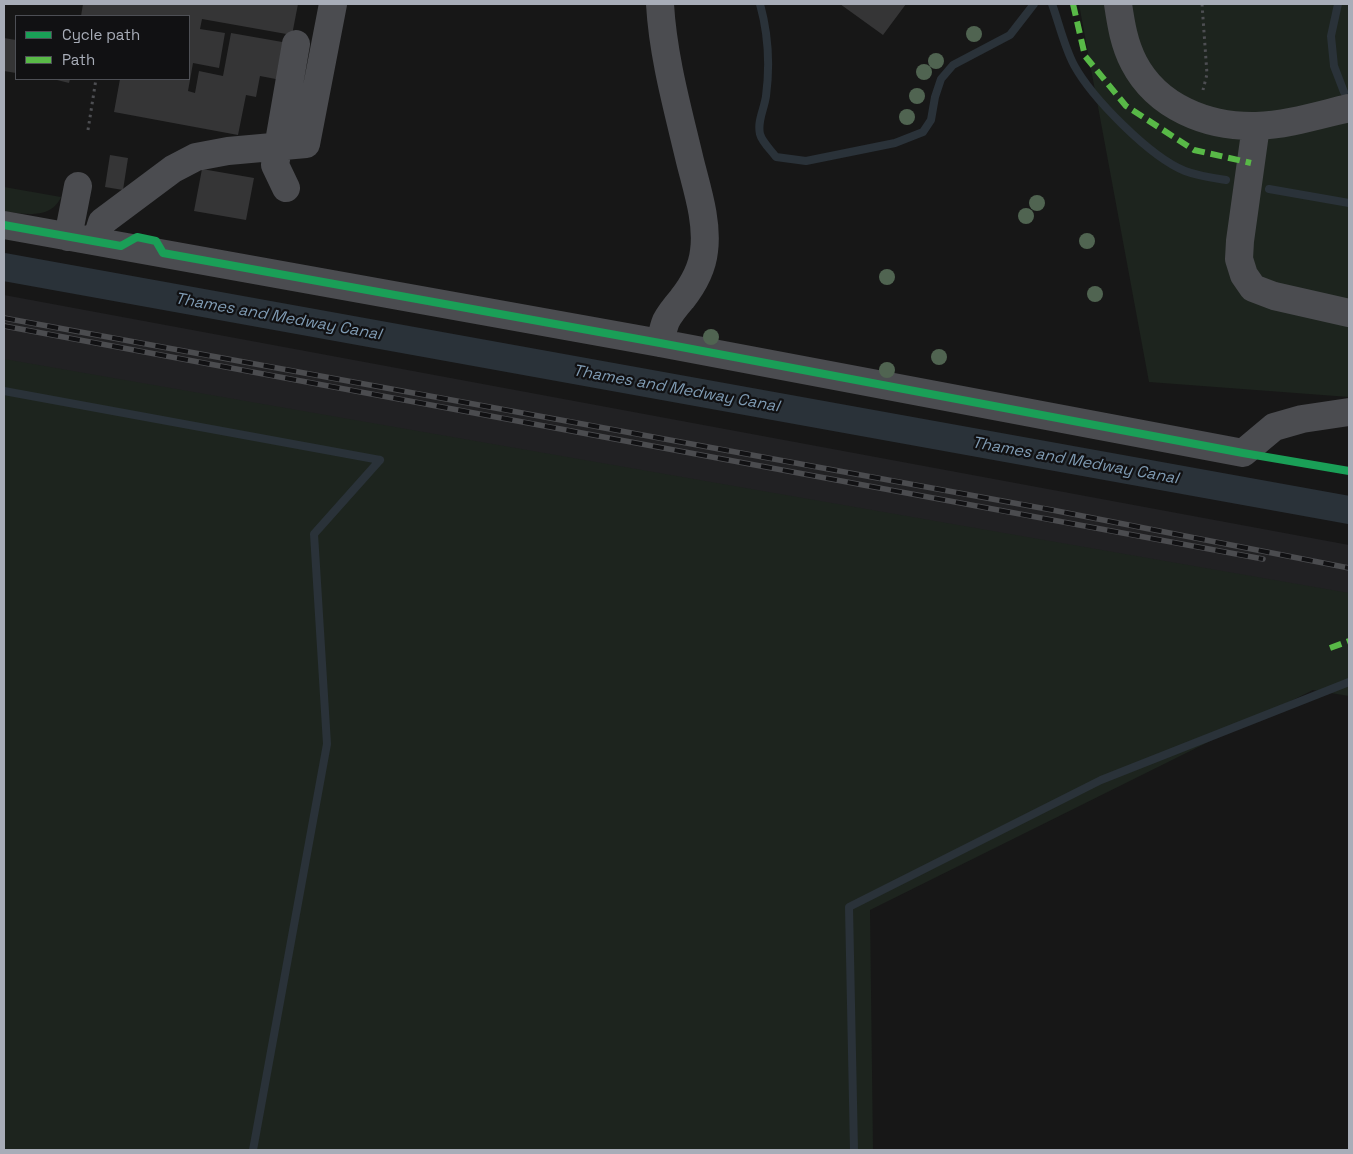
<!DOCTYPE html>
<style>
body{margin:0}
#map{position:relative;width:1353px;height:1154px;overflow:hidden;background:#171717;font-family:"Space Grotesk",sans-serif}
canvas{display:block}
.frame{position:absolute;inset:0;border:5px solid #a8adb8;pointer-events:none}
.legend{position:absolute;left:15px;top:15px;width:175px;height:65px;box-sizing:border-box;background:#111113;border:1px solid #4d4f55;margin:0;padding:6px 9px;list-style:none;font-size:15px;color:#a8adb8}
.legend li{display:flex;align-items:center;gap:10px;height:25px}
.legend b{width:25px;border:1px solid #4d4f55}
</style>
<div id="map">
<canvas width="1353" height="1154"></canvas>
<div class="frame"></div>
<ul class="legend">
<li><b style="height:6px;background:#1a9f57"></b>Cycle path</li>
<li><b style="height:6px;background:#58b947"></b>Path</li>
</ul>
</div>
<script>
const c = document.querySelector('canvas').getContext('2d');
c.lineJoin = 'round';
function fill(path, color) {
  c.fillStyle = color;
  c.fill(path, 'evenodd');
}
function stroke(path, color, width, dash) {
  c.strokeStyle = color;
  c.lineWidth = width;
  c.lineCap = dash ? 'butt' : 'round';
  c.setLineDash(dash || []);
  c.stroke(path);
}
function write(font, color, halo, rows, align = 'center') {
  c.font = font + ' "Space Grotesk",sans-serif';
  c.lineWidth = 4.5;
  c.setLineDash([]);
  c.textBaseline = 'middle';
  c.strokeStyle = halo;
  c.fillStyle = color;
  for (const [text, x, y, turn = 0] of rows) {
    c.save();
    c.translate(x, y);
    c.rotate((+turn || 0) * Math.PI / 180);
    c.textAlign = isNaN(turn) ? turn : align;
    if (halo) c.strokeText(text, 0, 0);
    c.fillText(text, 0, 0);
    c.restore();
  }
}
fill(new Path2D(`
 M4,295L1349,545V632L4,386Z`), '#212123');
fill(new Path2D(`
 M1079,4H1349V397L1149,382Z
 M4,187L61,197C51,220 23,214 4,211Z
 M4,359L1349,593V696L1313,690L870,910L873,1150H4Z`), '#1d241e');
stroke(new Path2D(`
 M760,4C768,33 770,66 766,96C764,110 757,121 760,134C762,142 771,150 776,157L806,161L895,143L923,132L931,120L935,97L941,79L953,65L1010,35L1034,4
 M1052,4C1059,23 1064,46 1074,65C1092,98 1150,157 1185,171C1198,176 1213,178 1226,180
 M1338,4L1331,36L1334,66L1344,92
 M1269,189L1349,203
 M4,391L380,460
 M253,1150L327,744L314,534L380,460
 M854,1150L849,907L1101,780L1349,682`), '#2a3239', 8);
stroke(new Path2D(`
 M4,267L1349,510`), '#2a3239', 28);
fill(new Path2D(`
 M83,4H298L292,35L202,19L200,29L225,33L219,68L193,63L188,91L195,93L199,71L223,76L231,33L288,43L281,80L260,76L256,97L246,95L238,135L114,112L120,79H189V16H81Z
 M840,4H906L883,35Z
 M4,38L16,40V73L4,71Z
 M53,79H70L69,83Z
 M110,155L128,158L123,190L105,187Z
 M202,169L254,178L246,220L194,211Z`), '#353536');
stroke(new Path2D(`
 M1202,4L1207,74L1203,90
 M88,130L96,79`), '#4d4e52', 3, [2.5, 4]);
stroke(new Path2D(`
 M660,4C663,57 678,110 690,161C697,189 708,222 704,251C702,270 693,285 682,299C676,306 670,313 666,321C663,328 662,336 660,343
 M1118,4C1121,24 1124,44 1134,63C1157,107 1207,127 1256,126C1287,125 1319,115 1349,108
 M1256,126L1240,241L1239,259L1244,275L1253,288L1274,296L1349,313
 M286,188L275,165L296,44
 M4,225L660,343L1243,453L1274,427L1302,419L1349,412
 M68,237L78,186
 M96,241L102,222L173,169L196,157L228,151L306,144L333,4`), '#4b4c50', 28);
const rail = new Path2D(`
 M4,318L1052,510L1349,568
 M4,326L1263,559`);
stroke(rail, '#4b4c4f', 5.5);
stroke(rail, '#111113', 4, [11]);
stroke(new Path2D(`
 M1073,4L1085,56L1126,106L1194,150L1251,163
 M1330,648L1349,641`), '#58b947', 6, [12, 6]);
stroke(new Path2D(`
 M4,225L121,246L137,237L156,241L163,253L660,343L1243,453L1349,471`), '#1a9f57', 8);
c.fillStyle = '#506451';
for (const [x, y] of [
 [974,34],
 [936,61],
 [924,72],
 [917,96],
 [907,117],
 [1037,203],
 [1026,216],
 [1087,241],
 [887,277],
 [1095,294],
 [711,337],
 [939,357],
 [887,370]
]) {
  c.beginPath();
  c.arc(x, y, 8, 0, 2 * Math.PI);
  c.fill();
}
write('italic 16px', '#7f9bb3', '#111113', [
 ["Thames and Medway Canal",278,317,10],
 ["Thames and Medway Canal",676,389,10],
 ["Thames and Medway Canal",1075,461,10]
]);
</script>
